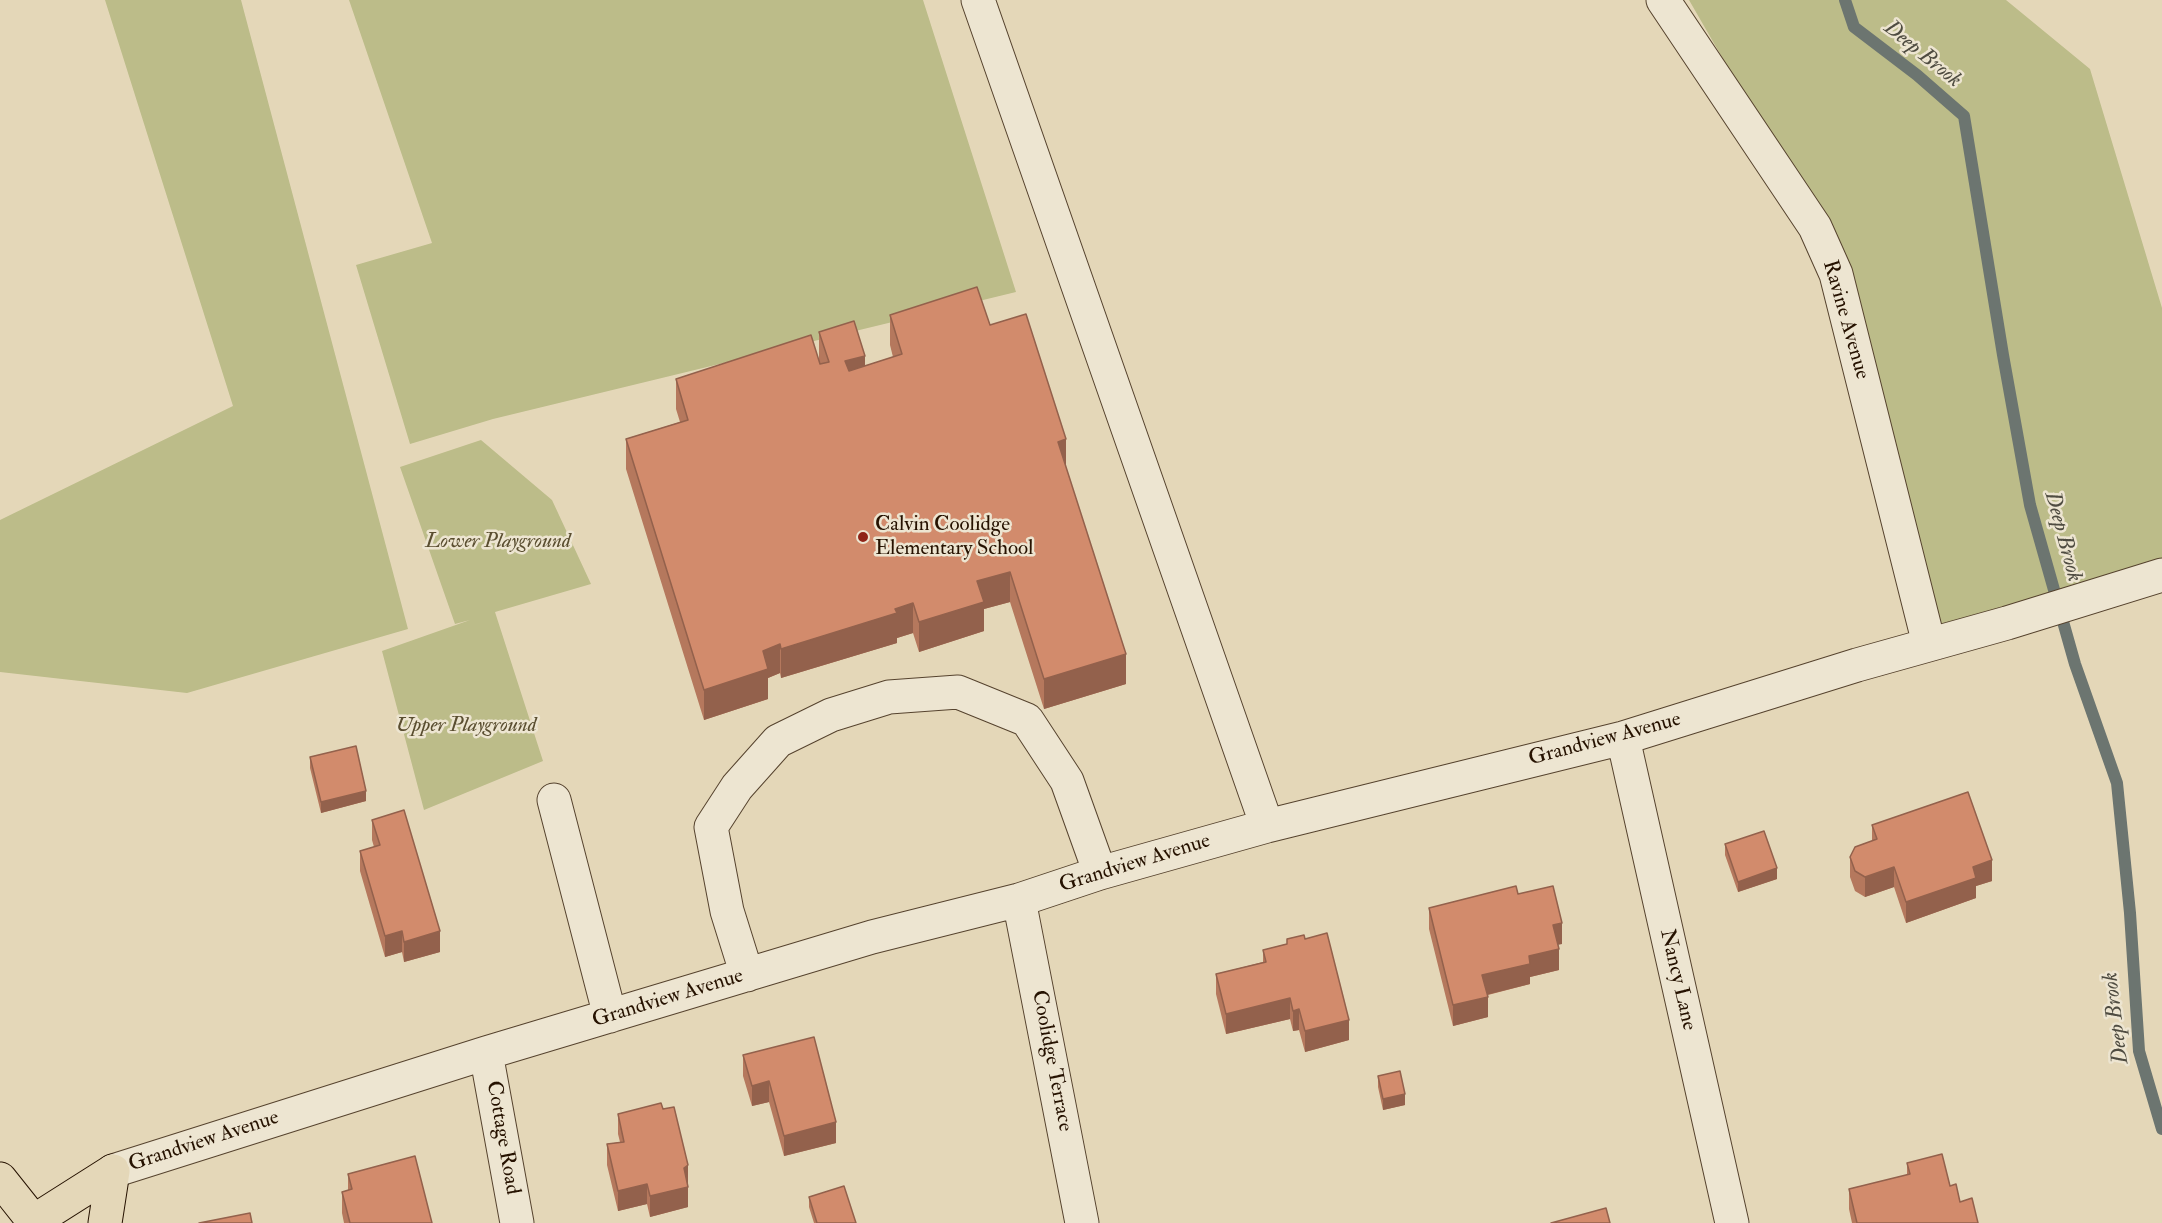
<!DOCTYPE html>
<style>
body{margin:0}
canvas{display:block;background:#e4d7b8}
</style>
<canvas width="2162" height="1223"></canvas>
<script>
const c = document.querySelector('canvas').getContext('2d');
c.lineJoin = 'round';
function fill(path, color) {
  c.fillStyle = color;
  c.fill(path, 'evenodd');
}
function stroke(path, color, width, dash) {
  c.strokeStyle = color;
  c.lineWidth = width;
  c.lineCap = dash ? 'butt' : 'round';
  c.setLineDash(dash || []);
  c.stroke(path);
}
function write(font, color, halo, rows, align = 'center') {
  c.font = font + ' "IM FELL Double Pica",serif';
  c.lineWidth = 5;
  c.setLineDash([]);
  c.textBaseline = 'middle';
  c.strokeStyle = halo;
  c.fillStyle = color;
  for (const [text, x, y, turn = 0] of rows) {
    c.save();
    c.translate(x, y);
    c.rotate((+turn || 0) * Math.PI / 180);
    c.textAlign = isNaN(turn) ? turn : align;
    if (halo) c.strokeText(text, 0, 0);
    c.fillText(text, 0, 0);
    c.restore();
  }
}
fill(new Path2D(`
 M105,0H241L408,629L187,693L0,672V520L233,406Z
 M349,0H923L1016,292L493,419L410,444L356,265L432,243Z
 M1689,0H2006L2090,69L2162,308V567L1936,631L1794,182Z
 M481,440L552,500L591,584L495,612L543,761L424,810L382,651L470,620L455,624L400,467Z`), '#bcbc89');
stroke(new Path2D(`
 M1845,0L1854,27L1917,75L1964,116L2003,355L2030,505L2075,664L2117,783L2130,913L2139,1051L2162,1129`), '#6c7570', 12);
const minor = new Path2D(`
 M978,0L1267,826
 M1663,0L1815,227L1836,274L1929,644
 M1623,738L1732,1223
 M554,800L610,1016
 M1019,900L1082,1223
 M747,975L727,911L711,827L737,787L778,741L831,715L889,697L958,692L1027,720L1067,781L1100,873
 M486,1053L517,1223
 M113,1171L486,1053L872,937L1019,900L1100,873L1267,826L1623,738L1857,665L2007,623L2162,575`);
const major = new Path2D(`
 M0,1179L35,1223
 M31,1223L113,1171
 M105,1223L113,1171`);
stroke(minor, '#56432e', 35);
stroke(major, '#261200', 35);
stroke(minor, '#ede5d1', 33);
stroke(major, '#e4d7b8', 33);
fill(new Path2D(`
 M890,315L990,325L1066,468L1126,684L1044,709L1010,602L984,609V631L919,652L913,633L897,638V643L781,678L780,673L768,678V699L704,720L626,469V439L680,422L676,409V379L819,361V332L865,366L893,357L890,345Z
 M310,757L366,801L321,813L310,768Z
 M372,820L440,952L404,962L402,952L385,957L360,871V851L374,847L372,840Z
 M1872,825L1992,881L1976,886V898L1906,923L1894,887L1865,897L1855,891L1850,877V857L1872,841Z
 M1725,844L1777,879L1738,892L1725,855Z
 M1518,894L1562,944H1558L1559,970L1530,977V984L1488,995V1017L1453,1026L1429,929V908Z
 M1305,939L1349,1040L1305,1052L1299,1030L1293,1031L1290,1019L1226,1034L1216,994V974L1263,962V950Z
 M743,1055L836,1143L784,1156L769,1102L752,1106L743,1076Z
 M1378,1076L1405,1105L1383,1110L1378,1087Z
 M618,1114L688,1165V1207L650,1217L647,1204L618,1211L607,1165V1144L620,1142L618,1134Z
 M1907,1163L1950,1186L1960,1202L1978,1223H1852L1849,1209V1189L1907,1175Z
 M348,1174L432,1223H344L342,1213V1192L348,1190Z
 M809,1197L856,1223H814L809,1207Z`), '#b5785d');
fill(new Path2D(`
 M865,356V385L845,391V361Z
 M1066,439V468L1058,442Z
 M1010,572V602L984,609V631L919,652V622L977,581Z
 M913,603V633L897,638V643L781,678V649Z
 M780,644V673L768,678V699L704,720V690L763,651Z
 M1126,654V684L1044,709V679Z
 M366,791V801L321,813V802Z
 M1992,860V881L1976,886V898L1906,923V902L1973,867Z
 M1894,867V887L1865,897V877Z
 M1777,868V879L1738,892V882Z
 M1562,923V944L1553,946V925Z
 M402,931V952L385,957V936Z
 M440,931V952L404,962V942Z
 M1559,949V970L1530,977V984L1482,996V975L1529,956Z
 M1488,997V1017L1453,1026V1005Z
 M1290,998V1019L1226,1034V1014Z
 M1299,1009V1030L1293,1031V1011Z
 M1349,1020V1040L1305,1052V1031Z
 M769,1081V1102L752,1106V1086Z
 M1405,1094V1105L1383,1110V1099Z
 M836,1122V1143L784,1156V1136Z
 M688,1165V1207L650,1217V1196Z
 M647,1184V1204L618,1211V1191Z`), '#93614c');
const building = new Path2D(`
 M977,287L990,325L1026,314L1066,439L1058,442L1126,654L1044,679L1010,572L977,581L984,602L919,622L913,603L895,609L897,613L781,649L780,644L763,651L768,669L704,690L626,439L688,420L676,379L811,335L820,364L829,362L819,332L854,321L865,356L845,361L849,371L902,354L890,315Z
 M356,746L366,791L321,802L310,757Z
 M1968,792L1992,860L1973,867L1976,878L1906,902L1894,867L1865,877L1855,871L1850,857L1855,847L1877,839L1872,825Z
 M404,810L440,931L404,942L402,931L385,936L360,851L380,845L372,820Z
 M1764,831L1777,868L1738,882L1725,844Z
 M1516,886L1518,894L1553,886L1562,923L1553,925L1559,949L1529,956L1530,964L1482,975L1488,997L1453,1005L1429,908Z
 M1327,933L1349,1020L1305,1031L1299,1009L1293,1011L1290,998L1226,1014L1216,974L1266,962L1263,950L1287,944V939L1304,935L1305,939Z
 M814,1037L836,1122L784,1136L769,1081L752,1086L743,1055Z
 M1400,1071L1405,1094L1383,1099L1378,1076Z
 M661,1103L663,1109L674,1107L688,1165L684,1168L688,1187L650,1196L647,1184L618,1191L607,1144L624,1142L618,1114Z
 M1942,1154L1950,1186L1956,1184L1960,1202L1972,1198L1978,1223H1857L1849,1189L1910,1174L1907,1163Z
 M415,1156L432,1223H350L342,1192L352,1189L348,1174Z
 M844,1186L856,1223H817L809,1197Z
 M1606,1208L1610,1223H1551Z
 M250,1213L252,1223H199Z`);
fill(building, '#d28b6c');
stroke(building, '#93614c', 1.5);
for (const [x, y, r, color] of [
 [863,537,6,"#8f2418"]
]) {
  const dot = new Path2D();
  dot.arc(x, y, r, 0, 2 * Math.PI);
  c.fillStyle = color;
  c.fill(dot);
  stroke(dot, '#ede5d1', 2);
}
write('21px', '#261200', '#ede5d1', [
 ["Ravine Avenue",1845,320,74],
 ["Grandview Avenue",1605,740,-15],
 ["Grandview Avenue",1135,864,-17],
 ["Nancy Lane",1677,980,77],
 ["Grandview Avenue",668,999,-17],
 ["Coolidge Terrace",1051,1061,79],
 ["Cottage Road",502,1138,80],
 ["Grandview Avenue",204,1142,-18]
]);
write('21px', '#261200', '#ede5d1', [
 ["Calvin Coolidge",875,525],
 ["Elementary School",875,549]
], 'left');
write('italic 21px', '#5a4e30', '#ede5d1', [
 ["Lower Playground",498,542],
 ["Upper Playground",466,726]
]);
write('italic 22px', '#4f4c41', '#ede5d1', [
 ["Deep Brook",1922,55,39],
 ["Deep Brook",2062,537,75],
 ["Deep Brook",2117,1018,-97]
]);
</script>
